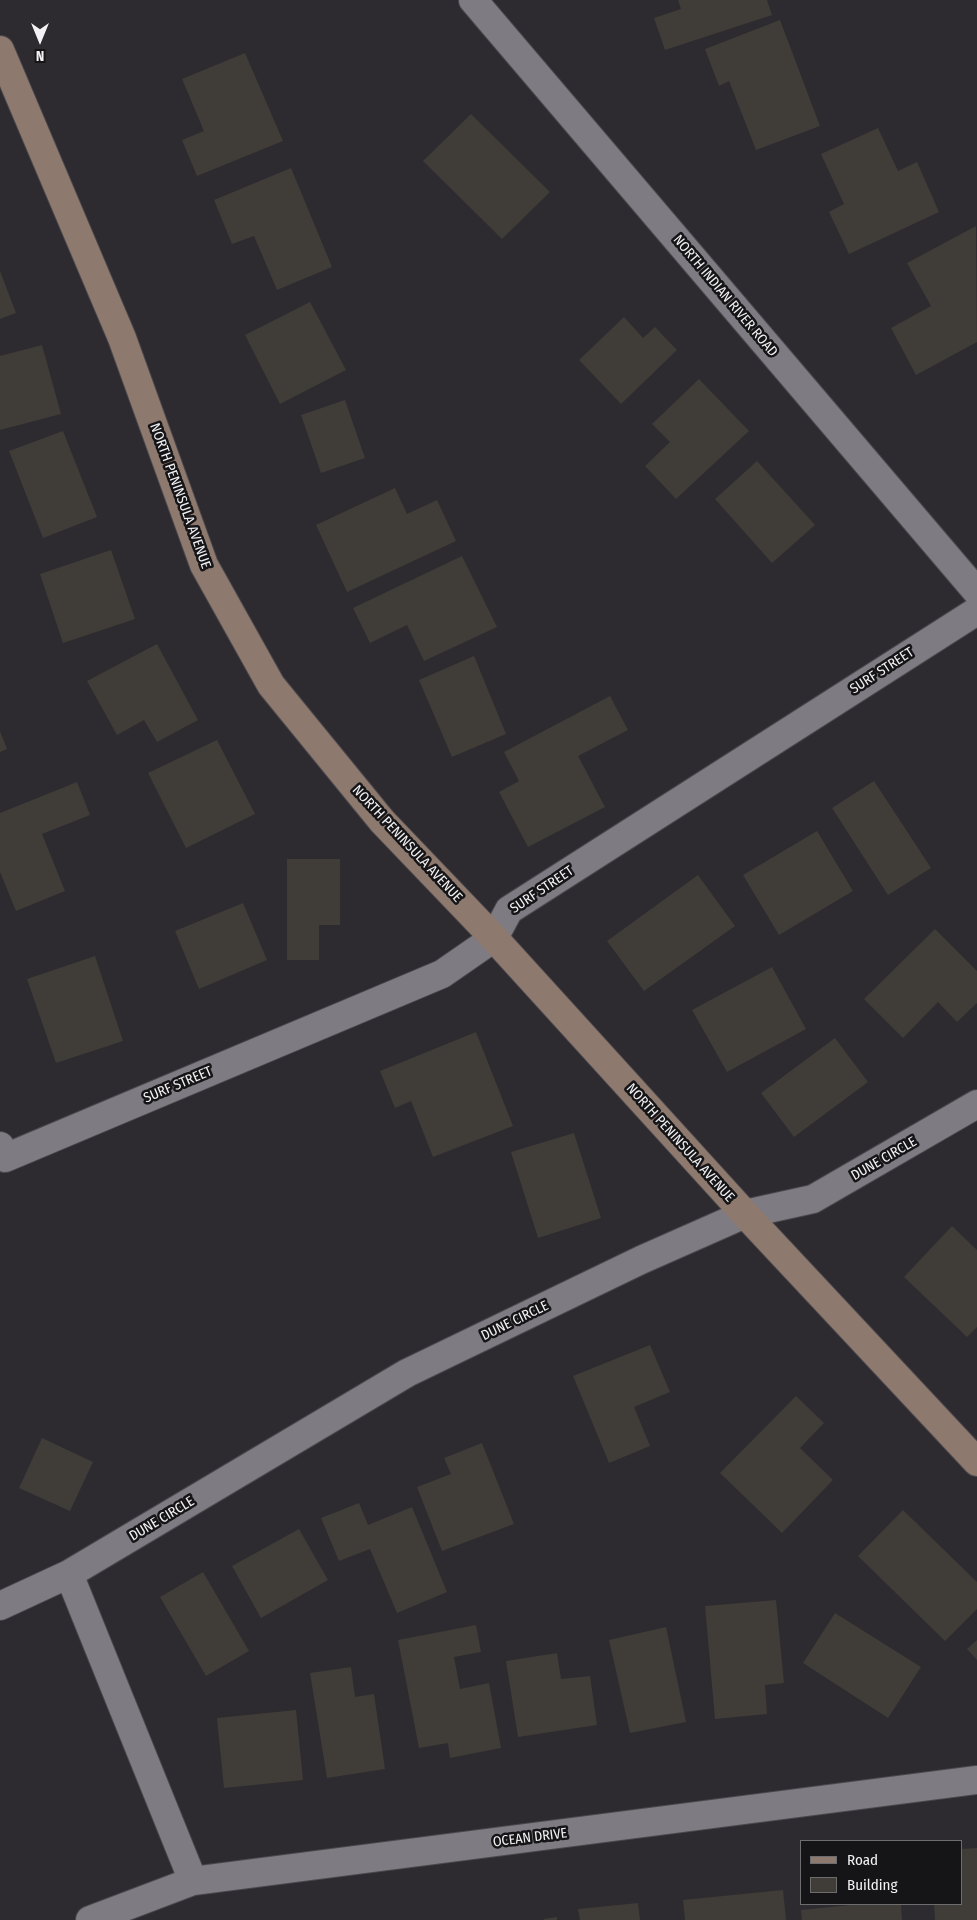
<!DOCTYPE html>
<style>
body{margin:0}
#map{position:relative;width:977px;height:1920px;overflow:hidden;background:#2d2b30;font-family:"Fira Sans Condensed",sans-serif}
canvas{display:block}
.legend{position:absolute;left:800px;top:1840px;width:162px;height:65px;box-sizing:border-box;background:#151416;border:1px solid #6d6c6f;margin:0;padding:6px 9px;list-style:none;font-size:15px;color:#f2f1f4}
.legend li{display:flex;align-items:center;gap:10px;height:25px}
.legend b{width:25px;border:1px solid #6d6c6f}
.north{position:absolute;left:15px;top:15px;width:50px;height:50px;-webkit-text-stroke:4px #151416;paint-order:stroke;rotate:180deg;font-size:14px;font-weight:700;line-height:20px;text-align:center;color:#f2f1f4}
.north::after{content:'';display:block;margin:auto;width:18px;height:22px;background:#f2f1f4;clip-path:polygon(50% 0,100% 100%,50% 72%,0 100%)}
</style>
<div id="map">
<canvas width="977" height="1920"></canvas>
<ul class="legend">
<li><b style="height:6px;background:#8d796e"></b>Road</li>
<li><b style="height:14px;background:#403c37"></b>Building</li>
</ul>
<div class="north">N</div>
</div>
<script>
const c = document.querySelector('canvas').getContext('2d');
c.lineJoin = 'round';
function fill(path, color) {
  c.fillStyle = color;
  c.fill(path, 'evenodd');
}
function stroke(path, color, width, dash) {
  c.strokeStyle = color;
  c.lineWidth = width;
  c.lineCap = dash ? 'butt' : 'round';
  c.setLineDash(dash || []);
  c.stroke(path);
}
function write(font, color, halo, rows, align = 'center') {
  c.font = font + ' "Fira Sans Condensed",sans-serif';
  c.lineWidth = 5;
  c.setLineDash([]);
  c.textBaseline = 'middle';
  c.strokeStyle = halo;
  c.fillStyle = color;
  for (const [text, x, y, turn = 0] of rows) {
    c.save();
    c.translate(x, y);
    c.rotate((+turn || 0) * Math.PI / 180);
    c.textAlign = isNaN(turn) ? turn : align;
    if (halo) c.strokeText(text, 0, 0);
    c.fillText(text, 0, 0);
    c.restore();
  }
}
fill(new Path2D(`
 M678,0H767L772,15L665,50L654,18L681,9Z
 M780,20L820,126L756,150L729,81L719,86L705,49Z
 M245,53L283,141L197,176L182,140L204,131L182,79Z
 M471,114L550,192L502,239L423,161Z
 M878,128L898,171L917,162L939,212L849,254L829,212L844,204L821,154Z
 M291,168L332,267L277,290L254,236L232,244L214,200Z
 M976,226L977,342L916,375L891,328L931,306L907,263Z
 M0,271L16,313L0,319Z
 M310,302L346,370L280,404L245,335Z
 M624,317L643,338L655,327L677,350L621,404L579,360Z
 M42,345L61,414L0,430V356Z
 M699,379L749,431L676,499L645,466L670,442L652,424Z
 M345,400L365,458L321,473L301,415Z
 M63,431L97,517L43,538L9,451Z
 M757,461L815,525L772,563L715,499Z
 M395,488L407,514L437,500L456,541L347,592L316,525Z
 M111,550L135,619L63,643L40,574Z
 M462,556L497,627L424,661L407,625L370,643L353,608Z
 M157,644L198,720L157,742L144,720L117,735L87,681Z
 M474,656L506,734L452,757L419,680Z
 M610,696L628,730L578,756L605,807L528,847L499,792L519,781L504,752Z
 M0,731L7,749L0,752Z
 M217,740L255,814L186,848L148,773Z
 M874,781L931,868L888,895L832,808Z
 M77,782L90,815L42,834L65,891L16,911L0,872V813Z
 M817,831L853,891L779,935L743,875Z
 M287,859H340V925H319V960H287Z
 M698,875L735,926L644,991L607,941Z
 M243,903L267,960L199,989L175,931Z
 M935,929L977,971V1003L957,1022L938,1002L903,1038L864,999Z
 M95,956L123,1041L56,1063L27,979Z
 M772,967L806,1029L727,1072L692,1010Z
 M476,1032L513,1126L433,1157L411,1101L395,1108L380,1071Z
 M835,1038L868,1082L794,1137L761,1093Z
 M574,1133L601,1218L538,1238L511,1152Z
 M952,1226L977,1250V1327L967,1337L904,1277Z
 M650,1345L670,1392L634,1407L650,1446L609,1463L573,1376Z
 M796,1396L824,1423L800,1448L833,1480L782,1533L720,1473Z
 M42,1438L93,1462L70,1511L19,1488Z
 M482,1443L514,1524L442,1551L417,1487L451,1474L444,1458Z
 M359,1503L368,1525L412,1507L447,1592L397,1613L370,1549L339,1561L321,1518Z
 M903,1510L977,1582V1609L945,1641L858,1556Z
 M299,1529L328,1580L261,1618L232,1566Z
 M203,1572L249,1651L206,1676L160,1597Z
 M776,1600L784,1683L765,1685L767,1714L715,1719L705,1606Z
 M835,1613L921,1667L888,1718L803,1663Z
 M476,1625L481,1652L454,1657L460,1689L489,1683L501,1748L450,1758L448,1743L419,1748L398,1640Z
 M666,1627L686,1722L630,1733L609,1640Z
 M977,1640V1660L967,1649Z
 M557,1653L561,1679L590,1676L597,1725L518,1737L506,1661Z
 M351,1667L355,1697L374,1694L385,1769L327,1778L310,1673Z
 M296,1710L303,1780L224,1788L217,1718Z
 M977,1848V1920H935L934,1904H961V1849Z
 M783,1890L786,1920H685L683,1900Z
 M638,1903L640,1920H580L578,1909Z
 M860,1904H901L902,1920H802L801,1910Z
 M557,1917V1920H544V1919Z`), '#403c37');
const street = new Path2D(`
 M473,0L977,592
 M0,1146L5,1158L442,974L494,938L509,910L977,611
 M69,1574L193,1881
 M0,1606L69,1574L407,1373L641,1260L745,1214L813,1199L977,1104
 M90,1920L193,1881L977,1780`);
const secondary = new Path2D(`
 M0,50L122,338L204,565L271,685L382,821L494,938L745,1214L977,1462`);
stroke(street, '#4b484d', 30);
stroke(secondary, '#4b484d', 30);
stroke(street, '#7f7b82', 28);
stroke(secondary, '#8d796e', 28);
write('14px', '#f2f1f4', '#151416', [
 ["NORTH INDIAN RIVER ROAD",725,296,50],
 ["NORTH PENINSULA AVENUE",180,496,70],
 ["SURF STREET",882,671,-33],
 ["NORTH PENINSULA AVENUE",407,844,47],
 ["SURF STREET",542,890,-34],
 ["SURF STREET",178,1085,-23],
 ["NORTH PENINSULA AVENUE",680,1143,48],
 ["DUNE CIRCLE",884,1159,-30],
 ["DUNE CIRCLE",515,1321,-26],
 ["DUNE CIRCLE",162,1519,-31],
 ["OCEAN DRIVE",530,1838,-7]
]);
</script>
